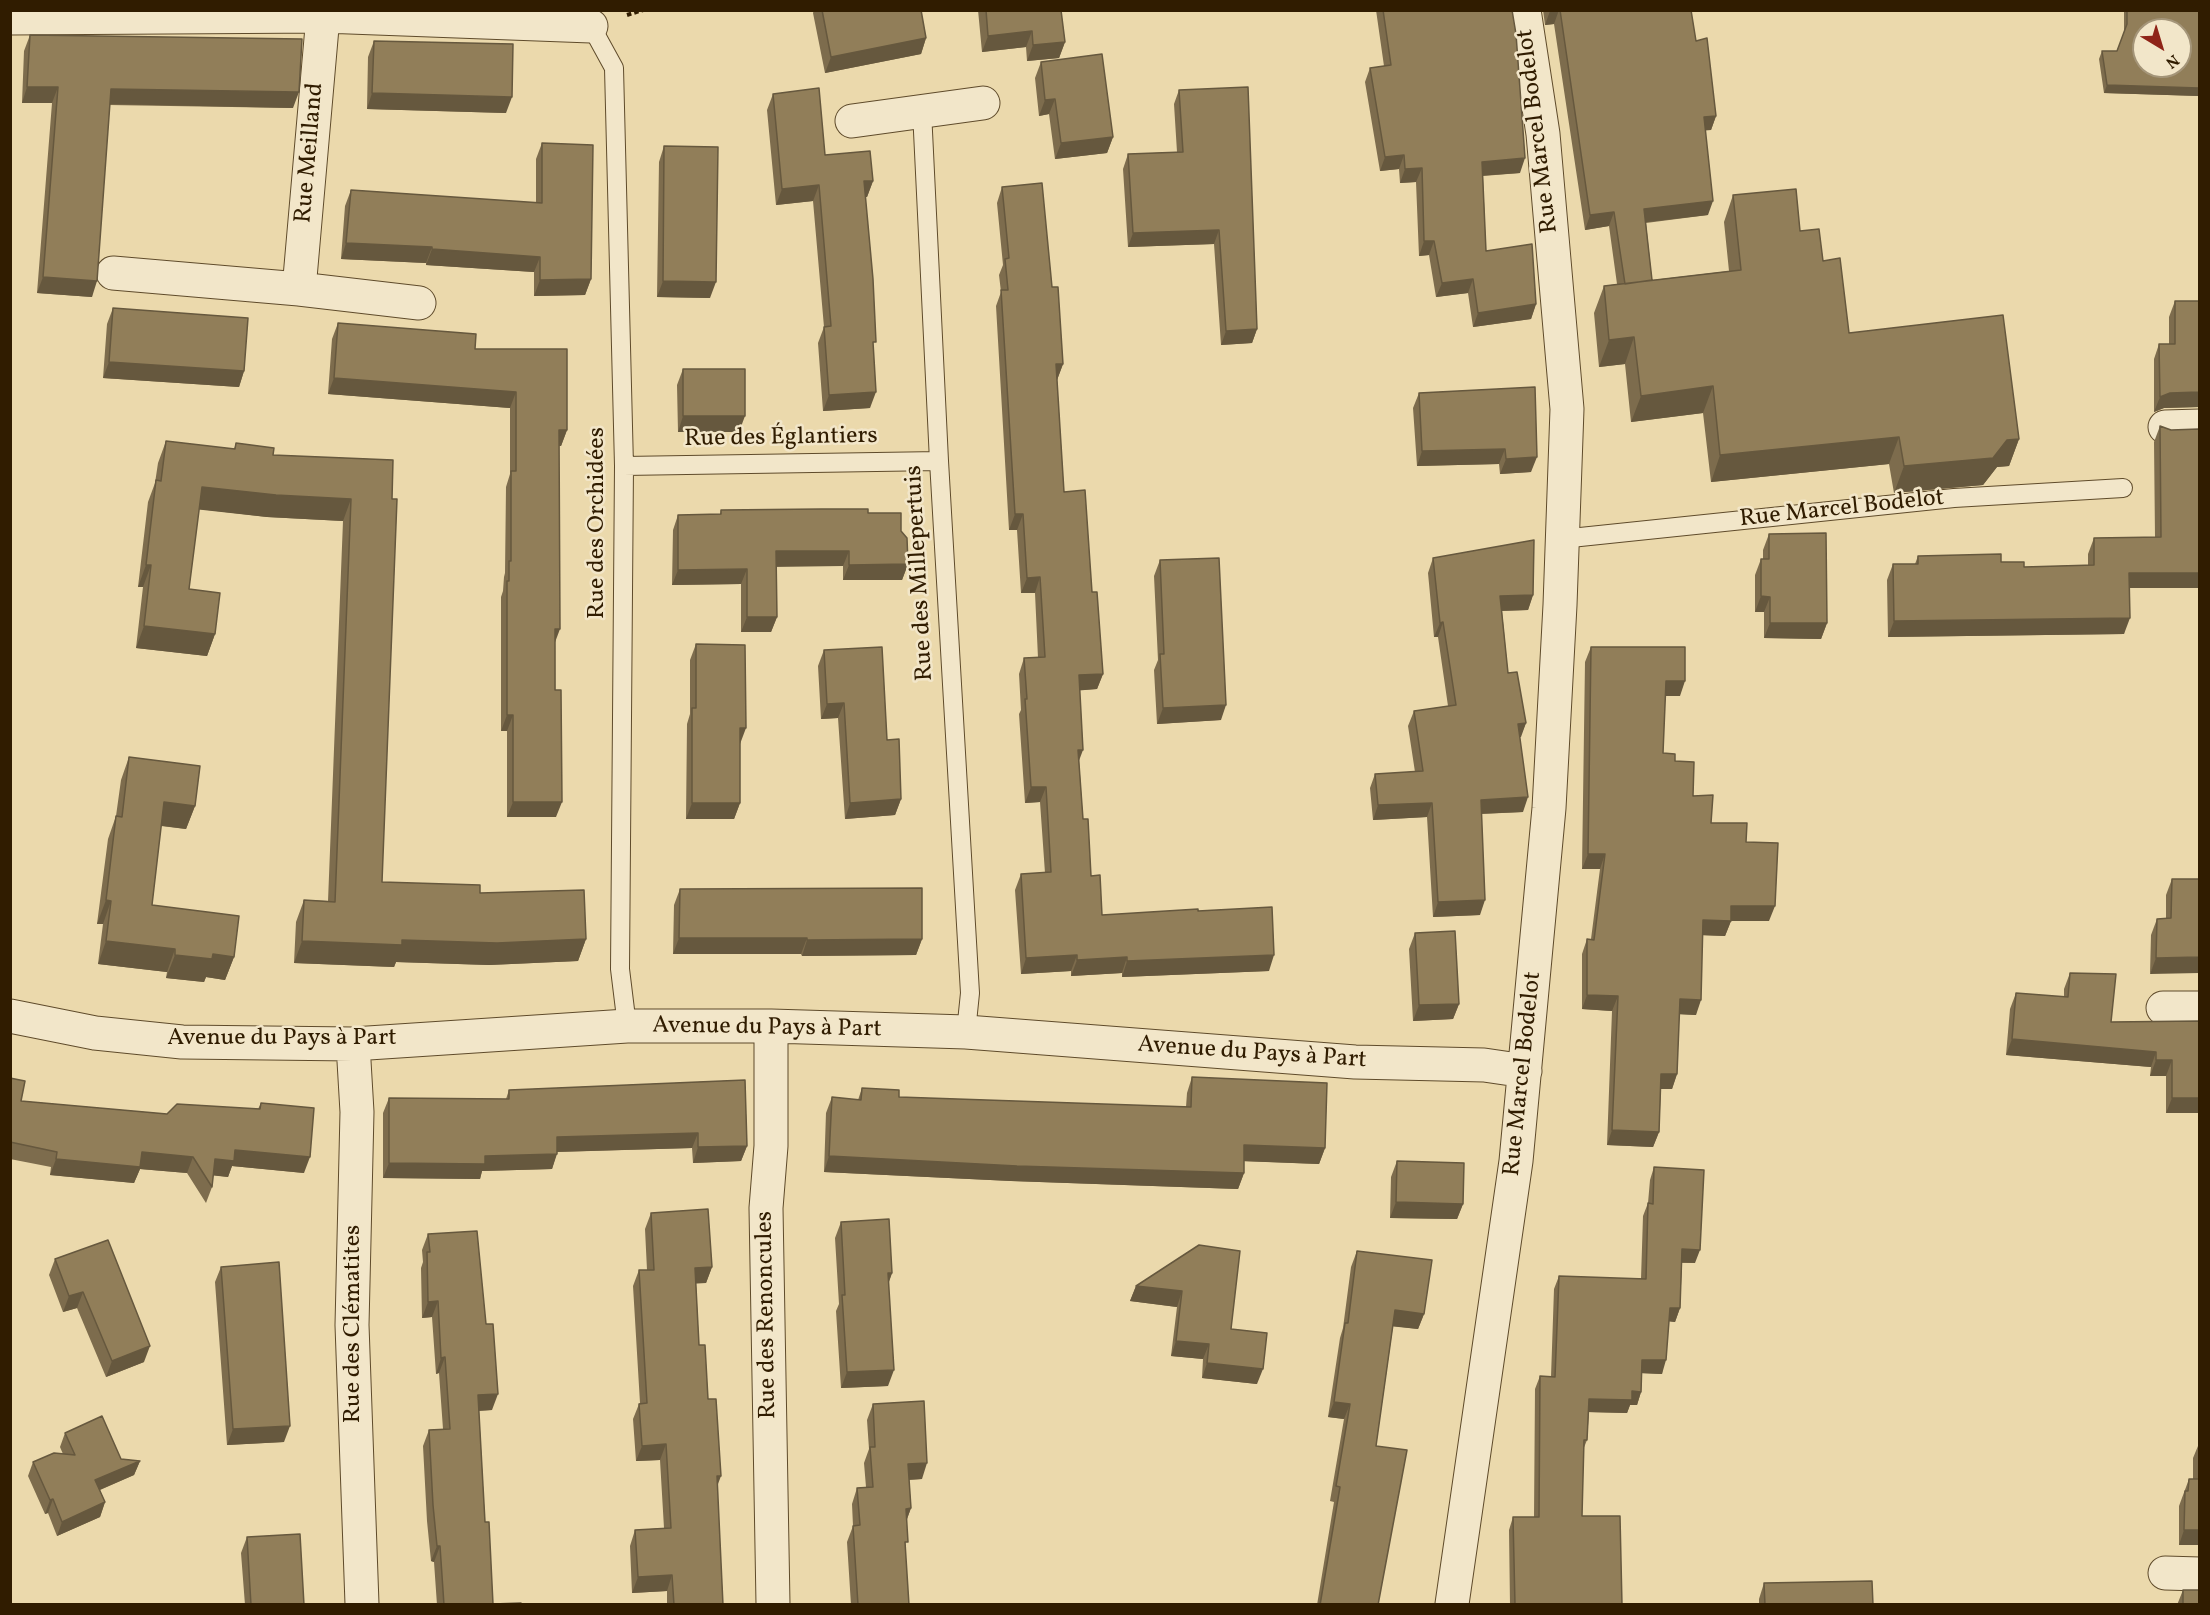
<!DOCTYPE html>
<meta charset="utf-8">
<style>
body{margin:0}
#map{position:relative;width:2210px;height:1615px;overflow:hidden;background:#ebd9ac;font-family:Vollkorn,serif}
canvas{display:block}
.frame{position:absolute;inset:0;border:12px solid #301c00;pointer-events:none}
.north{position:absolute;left:2132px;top:18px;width:60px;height:60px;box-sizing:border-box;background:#f2e6c9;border:2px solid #a49579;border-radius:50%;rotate:142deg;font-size:16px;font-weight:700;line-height:24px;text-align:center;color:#301c00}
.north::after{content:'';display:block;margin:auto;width:21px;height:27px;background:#8f2418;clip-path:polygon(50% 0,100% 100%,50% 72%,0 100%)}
</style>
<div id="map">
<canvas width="2210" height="1615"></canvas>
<div class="frame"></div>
<div class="north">N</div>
</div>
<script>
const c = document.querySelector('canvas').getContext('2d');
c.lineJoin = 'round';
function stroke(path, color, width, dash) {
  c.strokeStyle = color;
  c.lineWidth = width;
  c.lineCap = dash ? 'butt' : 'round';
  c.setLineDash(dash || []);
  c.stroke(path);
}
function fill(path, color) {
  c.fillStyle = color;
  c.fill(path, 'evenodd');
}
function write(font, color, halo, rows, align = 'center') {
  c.font = font + ' Vollkorn,serif';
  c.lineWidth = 5;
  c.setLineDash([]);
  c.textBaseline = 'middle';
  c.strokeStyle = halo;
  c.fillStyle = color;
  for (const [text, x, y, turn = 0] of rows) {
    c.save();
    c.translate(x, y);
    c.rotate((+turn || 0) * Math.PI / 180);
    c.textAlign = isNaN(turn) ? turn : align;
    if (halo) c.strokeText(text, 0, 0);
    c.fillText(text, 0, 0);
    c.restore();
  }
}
const service = new Path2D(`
 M591,26L614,68L624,466L620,969L627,1026
 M922,111L939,461L970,993L966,1032
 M624,466L939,461
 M1561,539L1954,498L2123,488`);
const minor = new Path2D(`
 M10,18L323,16L591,26
 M852,121L983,103
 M113,273L299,289L419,303
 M299,289L323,16
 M2165,427L2200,426
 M2163,1008H2200
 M10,1016L95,1033L182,1042L353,1044L627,1026H771L966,1032L1355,1062L1484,1065L1525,1071
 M771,1026V1146L766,1208L773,1604
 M353,1044L357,1112L352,1325L362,1604
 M2165,1573L2200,1574
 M1452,1604L1516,1161L1549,808L1560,605L1567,409L1543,134L1524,10`);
stroke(service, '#5f4b2b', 20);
stroke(minor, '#5f4b2b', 35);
stroke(new Path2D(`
 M627,15L643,10`), '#301c00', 4, [4.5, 3]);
stroke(service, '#f2e6c9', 18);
stroke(minor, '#f2e6c9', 33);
fill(new Path2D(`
 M814,10H921L926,38L921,54L825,73L813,13Z
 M978,10H1061L1065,42L1059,58L1027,61L1026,47L982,52Z
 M1376,10H1512L1520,173L1483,176L1486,251L1536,304L1531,319L1473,327L1468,293L1436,297L1429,255L1419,256L1416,182L1400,183L1399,169L1380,171L1365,82L1370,68L1384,66Z
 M1543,10H1691L1696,41L1716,116L1711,130H1705L1708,215L1646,223L1652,280L1729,271L1724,222L1733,195L1800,231L1823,261L1849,333L2019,439L2009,466L1997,467L1983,485L1894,493L1889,464L1711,482L1703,413L1631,422L1625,364L1599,367L1594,313L1604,286L1617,284L1609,226L1585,230L1554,24L1545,25Z
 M2124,10H2199V96L2104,93L2099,59L2102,51H2117L2124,33Z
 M30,35L293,108L109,105L92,297L37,293L52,103H22L24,51Z
 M374,41L506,113L367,109L368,57Z
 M1041,62L1113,137L1107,153L1055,159L1049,114L1039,116L1035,78Z
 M1179,90L1257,329L1252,343L1221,345L1214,244L1128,247L1123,169L1128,154L1177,152L1174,104Z
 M773,94L825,155L873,181L867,197H865L873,349L870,408L823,411L818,343L824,327L813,201L776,205L767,110Z
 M542,143L591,279L585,295L534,296V272L426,265V263L341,259L345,206L351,190L536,203V159Z
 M664,146L710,298L657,297L659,162Z
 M1002,187L1052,287L1063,364L1057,380L1064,492L1092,592L1103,674L1097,689L1080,690L1079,760L1083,819L1091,876L1102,915L1198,911L1269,971L1122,977V973L1071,976V971L1021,974L1015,890L1021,874L1045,873L1040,802L1025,803L1019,714L1021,710L1019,674L1024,658H1038L1035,593H1021L1017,530H1009L996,306L1001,292L999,275L1003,265L997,203Z
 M2175,301H2199V407L2164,408L2154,412V359L2159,344H2169V317Z
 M113,308L244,371L239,387L103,378L107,324Z
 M338,323L475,349L567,430L561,446H559L555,643L556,817H507V731H501V597L503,591L504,577L505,573L506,487L510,474V408L328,394L332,339Z
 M683,369L739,432H678L677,385Z
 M1535,387L1531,472L1500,474L1499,464L1417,466L1413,408L1419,393Z
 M2160,426L2199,588H2130L2124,634L1888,637L1887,580L1893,564H1915L1918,556L2001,562L2024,567L2088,565V554L2094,538L2155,537L2154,442Z
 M166,441L234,449L236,443L273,455L393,460L382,882L480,893L586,939L578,961L489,965L396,962L394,967L294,963L296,922L304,900L328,901L343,521L267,517L199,509L189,589L215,634L207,656L136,648L143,587H138L148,502L155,483L158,463Z
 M721,510L868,513L901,531L908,564L902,580H843V566H776L777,617L771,632H741V584L672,585L673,530L678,515L720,514Z
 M1769,534L1827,623L1821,639L1764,638V612H1755V575L1761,559H1763V550Z
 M1433,558L1533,595L1528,610L1502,611L1508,673L1526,723L1520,737L1523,812L1481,814L1480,915L1433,917L1427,817L1373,820L1370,788L1375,774L1415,772L1408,726L1414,711L1448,706L1438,637H1434L1428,573Z
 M1160,560L1221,720L1157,724L1154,670L1158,660L1154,576Z
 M696,644L740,743V803L734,819H686L687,724L690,714V660Z
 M1591,647L1680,696H1665L1663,753L1675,761L1693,796L1711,823L1746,842L1769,921H1731L1725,936L1702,935L1696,1015L1679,1014L1677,1074L1672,1089H1661L1659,1132L1653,1147L1607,1145L1612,1011L1582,1009V954L1587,939H1591L1600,869H1582L1585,662Z
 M824,650L887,740L901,799L895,815L845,819L838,718L821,719L818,666Z
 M129,757L195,806L186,829L161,826L152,905L234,957L225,980L206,977L204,982L166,978L167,972L98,964L103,924H97L108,839L116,816L121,780Z
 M2172,879H2199L2150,974L2151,935L2157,919H2166V895Z
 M680,889L922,939L916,955L802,956L801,954H673L674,905Z
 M1415,933L1459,1004L1453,1019L1413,1021L1409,949Z
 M2070,973L2111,1022L2199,1021V1113H2166V1076H2150L2151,1067L2006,1055L2010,1009L2016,993L2064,997V989Z
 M1192,1077L1325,1148L1319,1164L1244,1161V1173L1238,1189L1011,1181L824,1172L826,1113L832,1097L858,1100L862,1088L899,1097L1186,1107L1187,1093Z
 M10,1078L21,1101L167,1114L258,1109L261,1103L304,1173L232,1166L228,1177L213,1175L212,1187L206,1203L187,1173L140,1169L134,1183L50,1175L51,1167L10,1159Z
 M745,1080L747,1146L741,1161L693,1163L692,1148L557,1152L552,1169L482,1171L480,1179L383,1178V1113L389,1098L506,1099L509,1090Z
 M1397,1161L1463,1204L1457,1219L1390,1218L1391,1177Z
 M1654,1167L1695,1263H1682L1680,1308L1675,1322L1669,1321L1662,1374L1642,1373L1641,1392L1637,1405H1630L1627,1413L1589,1412L1587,1440L1583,1450L1582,1516L1622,1605H1510L1509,1530L1513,1517H1534L1535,1389L1540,1376L1551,1377L1554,1289L1559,1276L1641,1279L1643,1216L1648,1203L1650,1180Z
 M651,1213L712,1267L706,1283H696L699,1345L708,1399L717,1486L723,1605H667V1591L632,1593L630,1546L635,1530L664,1528L660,1460L636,1461L633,1419L639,1404L640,1403L633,1286L639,1270H647L645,1229Z
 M841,1222L892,1273L889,1282L888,1386L841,1388L836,1311L839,1304L835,1238Z
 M428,1234L492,1410L479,1411L485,1522L493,1604L521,1605H437L434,1562L431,1561L427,1521L423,1446L429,1430L443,1429L439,1373L436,1374L432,1317L422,1318L421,1268L423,1262L422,1250Z
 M1199,1245L1231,1329L1257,1384L1202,1378L1203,1359L1171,1356L1177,1307L1130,1301L1136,1286Z
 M1357,1251L1424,1314L1418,1329L1393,1326L1376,1446L1378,1605H1317L1334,1502L1330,1501L1344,1419L1328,1417L1340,1338L1343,1328L1351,1267Z
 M55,1259L144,1362L106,1377L77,1308L63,1312L49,1275Z
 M221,1267L284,1442L227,1445L215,1282Z
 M873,1404L922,1479L909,1480L911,1508L906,1522L905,1549L909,1605H851L847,1542L853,1526L852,1504L857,1488L866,1487L864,1463L869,1449L867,1420Z
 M2199,1407V1545H2179V1506L2189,1479H2193V1458L2198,1446V1410Z
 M65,1433L121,1459L140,1461L134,1475L100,1490L105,1502L100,1517L57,1536L48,1513L45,1514L28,1476L33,1462L63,1454L60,1447Z
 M247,1537L304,1605H245L241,1553Z
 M1764,1583L1873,1605H1759V1599Z
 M2183,1590L2199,1605H2177Z`), '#7d6c4d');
fill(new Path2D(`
 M1559,10L1554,24L1545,25L1550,11Z
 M1032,31L1026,47L982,52L988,36Z
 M926,38L921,54L825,73L831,57Z
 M1065,42L1059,58L1027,61L1033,45Z
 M2107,85L2199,88V96L2104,93Z
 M27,87H58L52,103H22Z
 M111,89L299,92L293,108L105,104Z
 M372,93L512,97L506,113L367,109Z
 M1055,99L1049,114L1039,116L1045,100Z
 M1716,116L1711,130L1699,131L1704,117Z
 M1113,137L1107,153L1055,159L1061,143Z
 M1404,155L1399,169L1380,171L1385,157Z
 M1525,158L1520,173L1477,176L1482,162Z
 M1422,168L1416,182L1400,183L1405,169Z
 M864,181H873L867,197H858Z
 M819,185L813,201L776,205L782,189Z
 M1713,201L1708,215L1639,223L1644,209Z
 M1614,212L1609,226L1585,230L1590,215Z
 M1219,230L1214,244L1128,247L1133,233Z
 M1424,241H1434L1429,255L1419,256Z
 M346,243L432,247L426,263L341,259Z
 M432,249L540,257L534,272L426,265Z
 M43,277L97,281L92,297L37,293Z
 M591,279L585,295L534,296L540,280Z
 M1473,279L1468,293L1436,297L1442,283Z
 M663,281L716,282L710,298L657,297Z
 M1536,304L1531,319L1473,327L1478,313Z
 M1257,329L1252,343L1221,345L1226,331Z
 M1634,337L1625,364L1599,367L1609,340Z
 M109,362L244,371L239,387L103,378Z
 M1056,364H1063L1057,380Z
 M334,378L516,392L510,408L328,394Z
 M1713,386L1703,413L1631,422L1641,396Z
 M876,392L870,408L823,411L829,395Z
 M2199,392V407L2164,408L2154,412L2160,397L2170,393Z
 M683,416H745L739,432H678Z
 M559,430H567L561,446L553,445Z
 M1899,437L1889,464L1711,482L1720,455Z
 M2019,439L2009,466L1997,467L1983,485L1894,493L1904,466L2007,440Z
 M1505,449L1499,464L1417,466L1422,451Z
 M1537,457L1531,472L1500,474L1506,459Z
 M202,487L351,499L343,521L267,517L194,509Z
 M1015,514H1023L1017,530H1009Z
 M776,551H849L843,566L771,567Z
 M908,564L902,580H843L849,565Z
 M146,565H151L143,587H138Z
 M747,569L741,584L672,585L678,570Z
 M2129,573H2199V588H2124Z
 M1040,577L1035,593H1021L1027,578Z
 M1533,595L1528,610L1495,611L1500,596Z
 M1761,596L1770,597L1764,612H1755Z
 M747,617H777L771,632H741Z
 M2130,618L2124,634L1888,637L1894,621Z
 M1443,622L1438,637H1434L1440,623Z
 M1770,623H1827L1821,639L1764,638Z
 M144,626L215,634L207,656L136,648Z
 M555,629H560L554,645Z
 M1103,674L1097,689L1073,691L1079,675Z
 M1666,681H1685L1680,696H1660Z
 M844,703L838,718L821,719L827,704Z
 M1226,705L1221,720L1157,724L1163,708Z
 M507,715H513L507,731H501Z
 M1526,723L1521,737L1513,738L1518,724Z
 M740,728H746L740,744Z
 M1078,750H1083L1077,766Z
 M1031,787H1046L1040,802L1025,803Z
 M1528,797L1523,812L1475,814L1481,800Z
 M901,799L895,815L845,819L850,803Z
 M164,802L195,806L186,829L156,825Z
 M513,802H562L556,817H507Z
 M692,803H740L734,819H686Z
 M1432,803L1427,817L1373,820L1378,805Z
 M1588,854H1605L1600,869H1582Z
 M106,900L111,901L103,924H97Z
 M1485,900L1480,915L1433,917L1438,902Z
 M1731,906H1775L1769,921H1726Z
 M1703,920L1731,921L1725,936L1697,935Z
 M679,938H807L801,954H673Z
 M586,939L578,961L489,965L396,962L394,967L294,963L302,941Z
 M922,939L916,955L802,956L807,940Z
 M106,941L175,949L167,972L98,964Z
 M213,954L234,957L225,980L206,977L204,982L166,978L175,955Z
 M1077,955L1071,971L1021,974L1026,958Z
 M1274,955L1269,971L1122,977L1127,961Z
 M1127,957L1122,973L1071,976L1077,960Z
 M2199,957V973L2150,974L2156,958Z
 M1587,995L1618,996L1612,1011L1582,1009Z
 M1680,999L1701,1000L1696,1015L1675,1014Z
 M1459,1004L1453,1019L1413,1021L1419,1005Z
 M2012,1039L2156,1052L2151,1067L2006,1055Z
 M2156,1060H2172L2166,1076H2150Z
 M1661,1074H1677L1672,1089H1656Z
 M2172,1098H2199V1113H2166Z
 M1612,1130L1659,1132L1653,1147L1607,1145Z
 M698,1133L692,1148L552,1152L557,1137Z
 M1244,1145L1325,1148L1319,1164L1239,1161Z
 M747,1146L741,1161L693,1163L698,1147Z
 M235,1150L310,1157L304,1173L232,1166L228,1177L209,1175L215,1159Z
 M142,1152L193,1157L187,1173L140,1169L134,1183L50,1175L56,1159Z
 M557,1154L552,1169L482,1171L480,1179L383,1178L389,1163L485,1156Z
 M829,1156L1244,1173L1238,1189L1011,1181L824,1172Z
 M1396,1202L1463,1204L1457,1219L1390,1218Z
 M1682,1249L1700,1250L1695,1263L1678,1262Z
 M712,1267L706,1283L689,1284L695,1268Z
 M888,1273H892L886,1289Z
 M1136,1286L1182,1291L1177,1307L1130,1301Z
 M83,1292L77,1308L63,1312L69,1296Z
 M438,1301L432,1317L422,1318L428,1302Z
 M1670,1308H1680L1675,1322L1665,1321Z
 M1395,1310L1424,1314L1418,1329L1389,1326Z
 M1176,1341L1209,1344L1203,1359L1171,1356Z
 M150,1346L144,1362L106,1377L112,1361Z
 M445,1357L439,1373L436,1374L441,1358Z
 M1642,1360H1666L1662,1374L1637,1373Z
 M1207,1363L1263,1369L1257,1384L1202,1378Z
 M894,1370L888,1386L841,1388L847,1372Z
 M1632,1391L1641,1392L1637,1405H1630L1627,1413L1585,1412L1589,1399Z
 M498,1394L492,1410L472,1411L478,1395Z
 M1334,1402L1350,1404L1344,1419L1328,1417Z
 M290,1426L284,1442L227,1445L233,1429Z
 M666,1444L660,1460L636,1461L642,1446Z
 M140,1461L134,1475L90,1494L95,1480Z
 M927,1463L922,1479L903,1480L908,1464Z
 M717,1476H721L715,1492Z
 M53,1499L48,1513L45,1514L50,1500Z
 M105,1502L100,1517L57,1536L62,1522Z
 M911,1508L905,1524L906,1509Z
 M2184,1530H2199V1545H2179Z
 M437,1546H440L434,1562L431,1561Z
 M672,1575L667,1591L632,1593L638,1577Z`), '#66583e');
const building = new Path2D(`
 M822,10H921L926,38L831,57Z
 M986,10H1061L1065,42L1033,45L1032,31L988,36Z
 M1383,10H1512L1516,34L1525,158L1482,162L1486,251L1532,244L1536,304L1478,313L1473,279L1442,283L1434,241H1424L1422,168L1405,169L1404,155L1385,157L1370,68L1391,65Z
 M1560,10H1691L1696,41L1707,38L1716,116L1704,117L1713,201L1644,209L1652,280L1625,284L1614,212L1590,215Z
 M2127,10H2199V88L2107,85L2102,51H2117L2127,24ZM2144,30H2180V66H2144Z
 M30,35L302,39L299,92L111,89L97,281L43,277L58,87H27Z
 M374,41L513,44L512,97L372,93Z
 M1102,54L1113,137L1061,143L1055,99L1045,100L1041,62Z
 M1248,87L1257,329L1226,331L1219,230L1133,233L1128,154L1183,152L1179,90Z
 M819,88L825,155L870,151L873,181H864L873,279L876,342H873L876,392L829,395L824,327L831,326L819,185L782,189L773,94Z
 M542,143L593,145L591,279L540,280V257L432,249V247L346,243L351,190L542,203Z
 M664,146L718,147L716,282L663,281Z
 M1042,183L1052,287H1058L1063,364H1056L1064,492L1085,490L1092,592H1097L1103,674L1079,675L1083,750H1078L1083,819H1088L1091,876L1100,875L1102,915L1198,909V911L1272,907L1274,955L1127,961V957L1077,960V955L1026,958L1021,874L1051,872L1046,787H1031L1025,699H1027L1024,658L1045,657L1040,577L1027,578L1023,514H1015L1001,290H1008L1005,259L1009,258L1002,187Z
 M1796,189L1800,231L1819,229L1823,261L1840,258L1849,333L2003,315L2019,439L2007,440L1993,458L1904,466L1899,437L1720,455L1713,386L1641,396L1634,337L1609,340L1604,286L1741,270L1733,195Z
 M2175,301H2199V392L2170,393L2160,397L2159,344H2175Z
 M113,308L248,318L244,371L109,362Z
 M338,323L476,334L475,349H567V430H559L560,629H555V690H561L562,802H513V715H507V581H509V561H511V471H516V392L334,378Z
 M683,369H745V416H683Z
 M1535,387L1537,457L1506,459L1505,449L1422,451L1419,393Z
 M2160,426L2171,430L2199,429V573H2129L2130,618L1894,621L1893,564H1918V556L2001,554V562H2024V567L2094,565V538L2161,537Z
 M166,441L235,449L236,443L274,448L273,455L393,460L392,499H397L382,882L480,885V893L584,890L586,939L497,943L402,940V945L302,941L304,900L335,902L351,499L276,495L202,487L189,589L220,593L215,634L144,626L151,565H146L156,480L161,481Z
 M821,509H868V513H901V531L907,538L908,564L849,565V551H776L777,617H747V569L678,570V515L721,514V510Z
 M1826,533L1827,623H1770V597L1761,596V559H1769V534Z
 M1534,540L1533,595L1500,596L1508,673L1517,672L1526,723L1518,724L1528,797L1481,800L1485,900L1438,902L1432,803L1378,805L1375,774L1423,771L1414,711L1456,705L1443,622L1440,623L1433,558Z
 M1219,558L1226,705L1163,708L1160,654H1164L1160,560Z
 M696,644L745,645L746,728H740V803H692V708H696Z
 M882,647L887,740L899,739L901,799L850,803L844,703L827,704L824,650Z
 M1591,647H1685V681H1666L1663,753L1675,754V761L1694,762L1693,796L1713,795L1711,823H1747L1746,842L1778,843L1775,906H1731V921L1703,920L1701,1000L1680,999L1677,1074H1661L1659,1132L1612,1130L1618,996L1587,995V939L1594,940L1605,854H1588Z
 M129,757L200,766L195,806L164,802L152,905L239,916L234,957L213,954L212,959L175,955V949L106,941L111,901L106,900L116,816L122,817Z
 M2172,879H2199V957L2156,958L2157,919L2171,918Z
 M922,888V939L807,940V938H679L680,889Z
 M1455,931L1459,1004L1419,1005L1415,933Z
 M2070,973L2116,974L2111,1022L2199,1021V1098H2172V1060H2156V1052L2012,1039L2016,993L2068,997Z
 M1192,1077L1327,1083L1325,1148L1244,1145V1173L1017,1166L829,1156L832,1097L861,1100L862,1088L899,1090V1097L1191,1107Z
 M10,1078L25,1081L21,1101L167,1114L177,1104L260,1109L261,1103L314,1108L310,1157L235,1150L234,1161L215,1159L212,1187L193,1157L142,1152L140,1167L56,1159L57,1152L10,1142Z
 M745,1080L747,1146L698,1147V1133L557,1137V1154L485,1156V1164L389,1163V1098L509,1099V1090Z
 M1397,1161L1464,1163L1463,1204L1396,1202Z
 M1654,1167L1704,1170L1700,1250L1682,1249L1680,1308H1670L1666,1360H1642L1641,1392L1632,1391V1400L1589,1399L1587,1440H1584L1582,1516H1620L1622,1605H1515L1513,1517H1539L1540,1376L1555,1377L1559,1276L1646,1279L1648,1203L1653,1204Z
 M708,1209L712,1267L695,1268L699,1345H705L708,1399H716L721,1476H717L723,1605H674L672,1575L638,1577L635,1530L671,1528L666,1444L642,1446L639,1404L647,1403L639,1270H654L651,1213Z
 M889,1219L892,1273H888L894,1370L847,1372L842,1295H845L841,1222Z
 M477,1231L486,1324H493L498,1394L478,1395L485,1522H489L493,1604L521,1603V1605H444L440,1546H437L433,1505L429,1430L450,1429L445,1357L441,1358L438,1301L428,1302L427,1252H430L428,1234Z
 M108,1240L150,1346L112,1361L83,1292L69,1296L55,1259Z
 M1199,1245L1240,1251L1231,1329L1267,1333L1263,1369L1207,1363L1209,1344L1176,1341L1182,1291L1136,1286Z
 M1357,1251L1432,1260L1424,1314L1395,1310L1376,1446L1407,1450L1378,1605H1320L1340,1487L1336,1486L1350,1404L1334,1402L1345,1323H1348Z
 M279,1262L290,1426L233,1429L221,1267Z
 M924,1401L927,1463L908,1464L911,1508L906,1509L908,1542H905L909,1605H858L853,1526L860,1525L857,1488L873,1487L870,1447H875L873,1404Z
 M102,1416L121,1459L140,1461L95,1480L105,1502L62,1522L53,1499L50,1500L33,1462L54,1453L75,1455L65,1433Z
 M2199,1444V1530H2184L2185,1491H2188L2189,1479H2199Z
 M300,1534L304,1605H251L247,1537Z
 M1872,1581L1873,1605H1765L1764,1583Z
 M2183,1590H2199V1605H2183Z`);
fill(building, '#917e59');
stroke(building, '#66583e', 1.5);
write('24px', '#301c00', '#f2e6c9', [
 ["Rue Marcel Bodelot",1539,131,-97],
 ["Rue Meilland",311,153,-85],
 ["Rue des Églantiers",781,439,-1],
 ["Rue Marcel Bodelot",1842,510,-6],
 ["Rue des Orchidées",599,523,-90],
 ["Rue des Millepertuis",921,573,-93],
 ["Avenue du Pays à Part",767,1029,1],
 ["Avenue du Pays à Part",282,1040],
 ["Avenue du Pays à Part",1252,1054,4],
 ["Rue Marcel Bodelot",1524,1074,-84],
 ["Rue des Renoncules",768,1315,-91],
 ["Rue des Clématites",355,1324,-90]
]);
</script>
